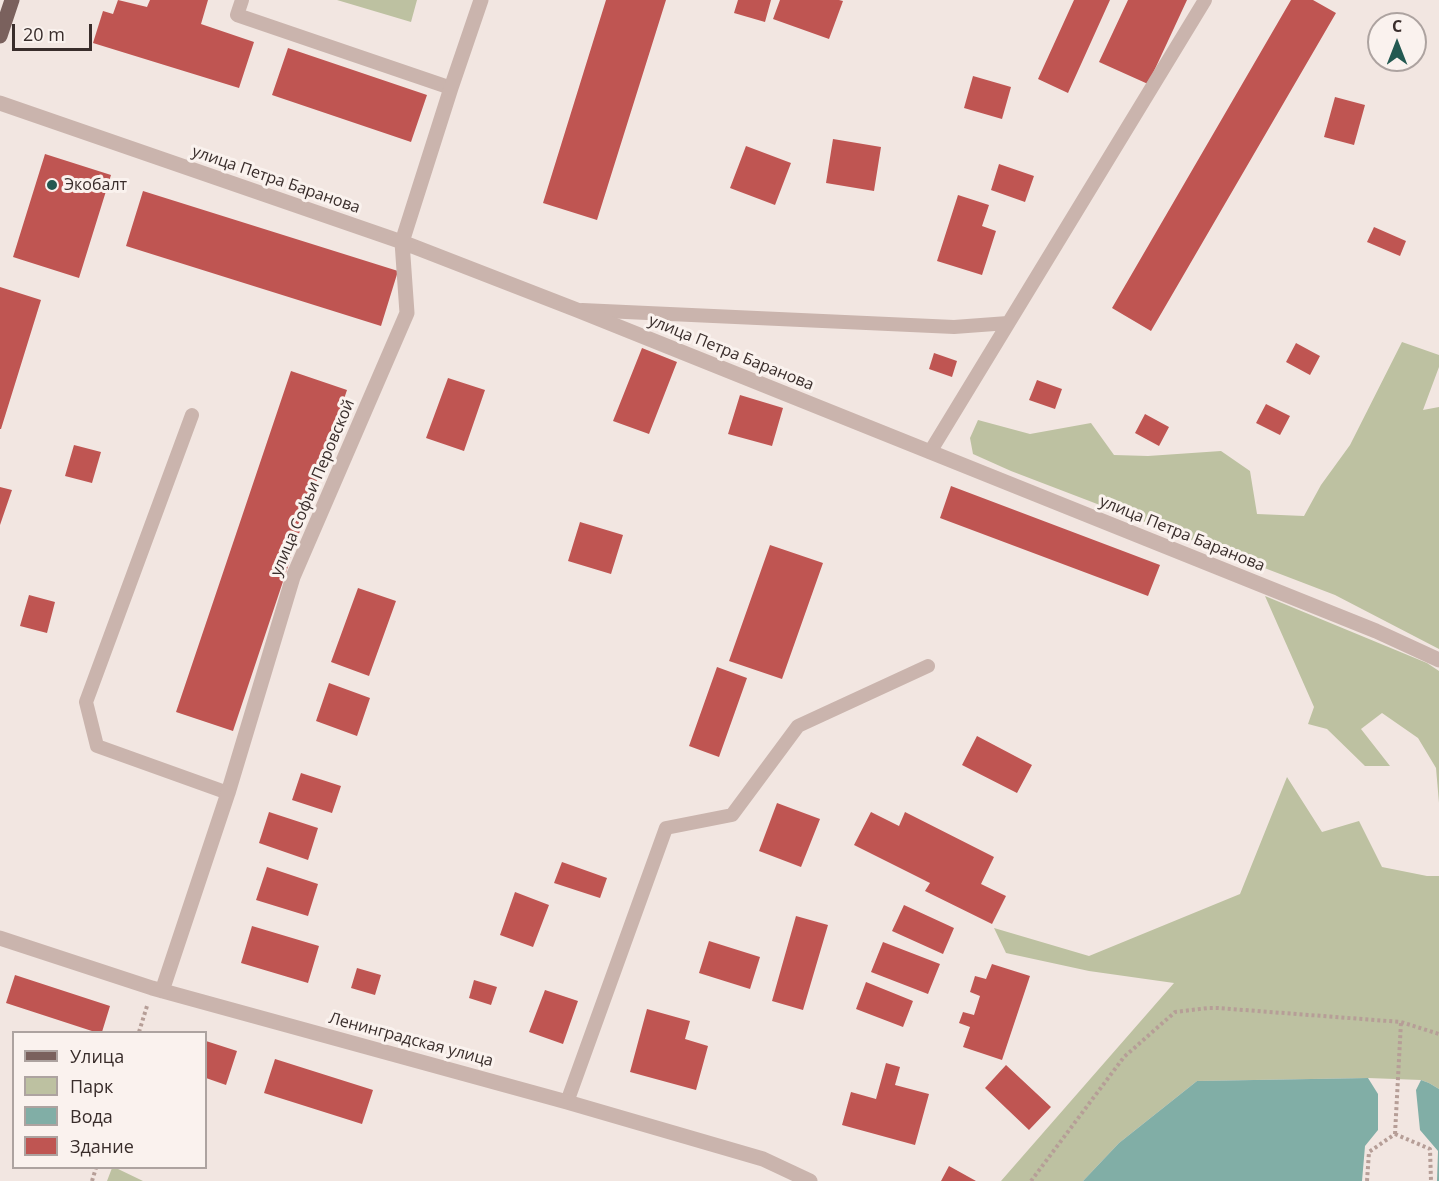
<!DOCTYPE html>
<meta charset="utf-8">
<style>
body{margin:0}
#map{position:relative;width:1439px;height:1181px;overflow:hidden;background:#f2e6e1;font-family:"Open Sans",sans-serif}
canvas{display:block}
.legend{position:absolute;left:12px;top:1031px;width:195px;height:138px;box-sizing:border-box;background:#faf2ee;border:2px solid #ada3a0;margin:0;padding:8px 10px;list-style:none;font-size:18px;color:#392d2b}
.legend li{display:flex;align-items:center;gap:12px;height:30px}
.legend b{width:30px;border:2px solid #ada3a0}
.north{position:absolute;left:1367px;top:12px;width:60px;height:60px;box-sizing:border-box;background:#faf2ee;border:2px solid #ada3a0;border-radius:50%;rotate:0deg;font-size:16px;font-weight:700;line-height:24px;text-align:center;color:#392d2b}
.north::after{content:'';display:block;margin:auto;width:21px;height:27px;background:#235951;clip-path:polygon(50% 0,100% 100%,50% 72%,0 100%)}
.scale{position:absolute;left:12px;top:24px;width:80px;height:27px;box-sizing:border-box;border:3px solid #392d2b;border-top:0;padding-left:8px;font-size:18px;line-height:21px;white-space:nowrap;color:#392d2b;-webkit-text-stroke:4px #faf2ee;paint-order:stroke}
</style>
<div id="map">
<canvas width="1439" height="1181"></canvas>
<ul class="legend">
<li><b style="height:8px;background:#7a615d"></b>Улица</li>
<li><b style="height:16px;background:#bdc1a1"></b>Парк</li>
<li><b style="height:16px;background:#81aea6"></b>Вода</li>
<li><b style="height:16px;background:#bf5552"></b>Здание</li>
</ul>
<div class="north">С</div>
<div class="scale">20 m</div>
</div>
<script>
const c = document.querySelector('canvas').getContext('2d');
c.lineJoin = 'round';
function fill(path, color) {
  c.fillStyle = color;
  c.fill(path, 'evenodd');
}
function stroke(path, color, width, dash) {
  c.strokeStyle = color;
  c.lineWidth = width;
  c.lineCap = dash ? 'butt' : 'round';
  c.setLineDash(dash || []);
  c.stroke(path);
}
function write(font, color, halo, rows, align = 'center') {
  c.font = font + ' "Open Sans",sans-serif';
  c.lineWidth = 6;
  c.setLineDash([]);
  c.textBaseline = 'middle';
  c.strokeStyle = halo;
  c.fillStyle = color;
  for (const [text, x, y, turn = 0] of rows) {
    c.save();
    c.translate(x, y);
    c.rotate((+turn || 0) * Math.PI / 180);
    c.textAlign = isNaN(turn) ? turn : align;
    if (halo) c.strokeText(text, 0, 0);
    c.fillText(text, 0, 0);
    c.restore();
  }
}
fill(new Path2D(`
 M337,0H417L411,22Z
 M1402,342L1439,355V367L1423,410L1439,407V649L1335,595L1011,471L973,454L970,438L978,420L1030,434L1091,423L1114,455L1148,456L1221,451L1250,471L1257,514L1304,516L1321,485L1350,445Z
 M1265,596L1427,663L1439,671V803L1436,768L1418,738L1382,713L1361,729L1390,766H1365L1327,729L1308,724L1314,707Z
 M1287,777L1322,832L1359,821L1382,867L1427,876H1439V1089L1429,1083L1421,1080L1368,1078L1197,1081L1119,1143L1083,1181H1001L1174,983L1089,971L1006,953L994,928L1089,956L1240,894Z
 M112,1168H116L143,1181H107Z`), '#bdc1a1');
fill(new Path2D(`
 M1368,1078L1378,1094V1130L1365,1146L1362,1181H1083L1119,1143L1197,1081Z
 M1421,1080L1429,1083L1439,1089V1181H1437L1438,1151L1420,1130L1416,1090Z`), '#81aea6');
fill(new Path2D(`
 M118,0L147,7L150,0H208L201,24L254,42L239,88L93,43L103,11L113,14Z
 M606,0H666L597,220L543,203Z
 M738,0H771L765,22L734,13Z
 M780,0H839L843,1L829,39L773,19Z
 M1074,0H1110L1068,93L1038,79Z
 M1128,0H1187L1148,84L1099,62Z
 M1291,0H1313L1336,13L1151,331L1112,308Z
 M288,48L427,95L411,142L272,95Z
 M973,76L1011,87L1002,119L964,108Z
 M1335,97L1365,105L1354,145L1324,137Z
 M833,139L881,147L874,191L826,183Z
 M746,146L791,163L775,205L730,188Z
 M45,154L111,175L79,278L13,257Z
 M999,164L1034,176L1025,202L991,190Z
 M143,191L398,271L381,326L126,246Z
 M958,195L989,205L982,226L996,231L982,275L937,261Z
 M1374,227L1406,241L1400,256L1367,242Z
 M0,287L41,300L1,429H0Z
 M1296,343L1320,356L1310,375L1286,362Z
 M642,348L677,362L649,434L613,421Z
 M934,353L957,361L952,377L929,369Z
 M291,371L347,390L233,731L176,712Z
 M448,378L485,390L464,451L426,438Z
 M1037,380L1062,389L1055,409L1029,400Z
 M740,395L783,408L772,446L728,434Z
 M1266,404L1290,416L1280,435L1256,423Z
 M1145,414L1169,427L1159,446L1135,433Z
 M74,445L101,452L92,483L65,476Z
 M951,486L1160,565L1148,596L940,518Z
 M0,487L12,490L0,525Z
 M580,522L623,535L611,574L568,561Z
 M770,545L823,563L782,679L729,661Z
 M358,588L396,601L369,676L331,662Z
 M29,595L55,602L47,633L20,626Z
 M717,667L747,678L719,757L689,746Z
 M329,683L370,698L357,736L316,721Z
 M977,736L1032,765L1017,793L962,765Z
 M301,773L341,786L332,813L292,800Z
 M777,803L820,819L801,867L759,851Z
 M269,812L318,828L308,860L259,843Z
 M871,812L899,826L905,812L994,857L981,884L1006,896L992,924L925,891L930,883L854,845Z
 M562,862L607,878L600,898L554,883Z
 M267,867L318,884L308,916L256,900Z
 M515,892L549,905L533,947L500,935Z
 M904,905L954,928L943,954L892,931Z
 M796,916L828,925L803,1010L772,1001Z
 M252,926L319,946L308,983L241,963Z
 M709,941L760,957L750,989L699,973Z
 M883,942L940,964L928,994L871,972Z
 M992,964L1030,976L1002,1060L963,1047L970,1027L959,1023L963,1012L974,1015L980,996L970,992L975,976L986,979Z
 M357,968L381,975L375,995L351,988Z
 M15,975L110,1006L102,1032H95L6,1003Z
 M474,980L497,987L491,1005L469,998Z
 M866,982L913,1001L903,1027L856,1009Z
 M545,990L578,1001L563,1044L529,1032Z
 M647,1009L690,1021L685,1039L708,1046L696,1090L630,1072Z
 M206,1041L237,1051L226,1085L206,1078Z
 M275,1059L373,1090L362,1124L264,1093Z
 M886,1063L900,1067L895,1085L929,1094L915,1145L842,1125L851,1092L876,1099Z
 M1006,1065L1051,1107L1029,1130L985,1088Z
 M949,1166L976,1181H941Z`), '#bf5552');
stroke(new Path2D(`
 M139,1032L147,1006
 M1395,1134L1401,1022
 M1395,1134L1430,1149L1431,1181
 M92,1181L96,1168
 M1031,1181L1124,1057L1175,1012L1208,1008H1218L1401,1022L1439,1034
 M1367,1181L1369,1152L1395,1134`), '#b69e97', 4, [3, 3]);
stroke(new Path2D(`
 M242,0L237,15L451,88
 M582,310L954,327L1008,323
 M192,415L86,702L97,746L228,793
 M930,452L1205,0
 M567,1102L666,828L732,815L798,726L928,666`), '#cab4ad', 14);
stroke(new Path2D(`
 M0,103L402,242L577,310L1376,631L1439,660
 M0,938L152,988L567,1102L763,1159L810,1181
 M162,991L228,793L293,577L407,313L402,242L451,88L481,0`), '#cab4ad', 15);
stroke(new Path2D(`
 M0,36L12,0`), '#7a615d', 15);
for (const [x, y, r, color] of [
 [52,185,6,"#235951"]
]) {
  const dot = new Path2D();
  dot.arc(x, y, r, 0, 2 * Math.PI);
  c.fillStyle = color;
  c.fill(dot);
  stroke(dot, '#faf2ee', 2);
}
write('16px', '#392d2b', '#faf2ee', [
 ["улица Петра Баранова",276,180,19],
 ["улица Петра Баранова",731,353,22],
 ["улица Софьи Перовской",313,488,-67],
 ["улица Петра Баранова",1182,534,22],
 ["Ленинградская улица",411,1040,15]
]);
write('16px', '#392d2b', '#faf2ee', [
 ["Экобалт",64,185]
], 'left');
</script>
